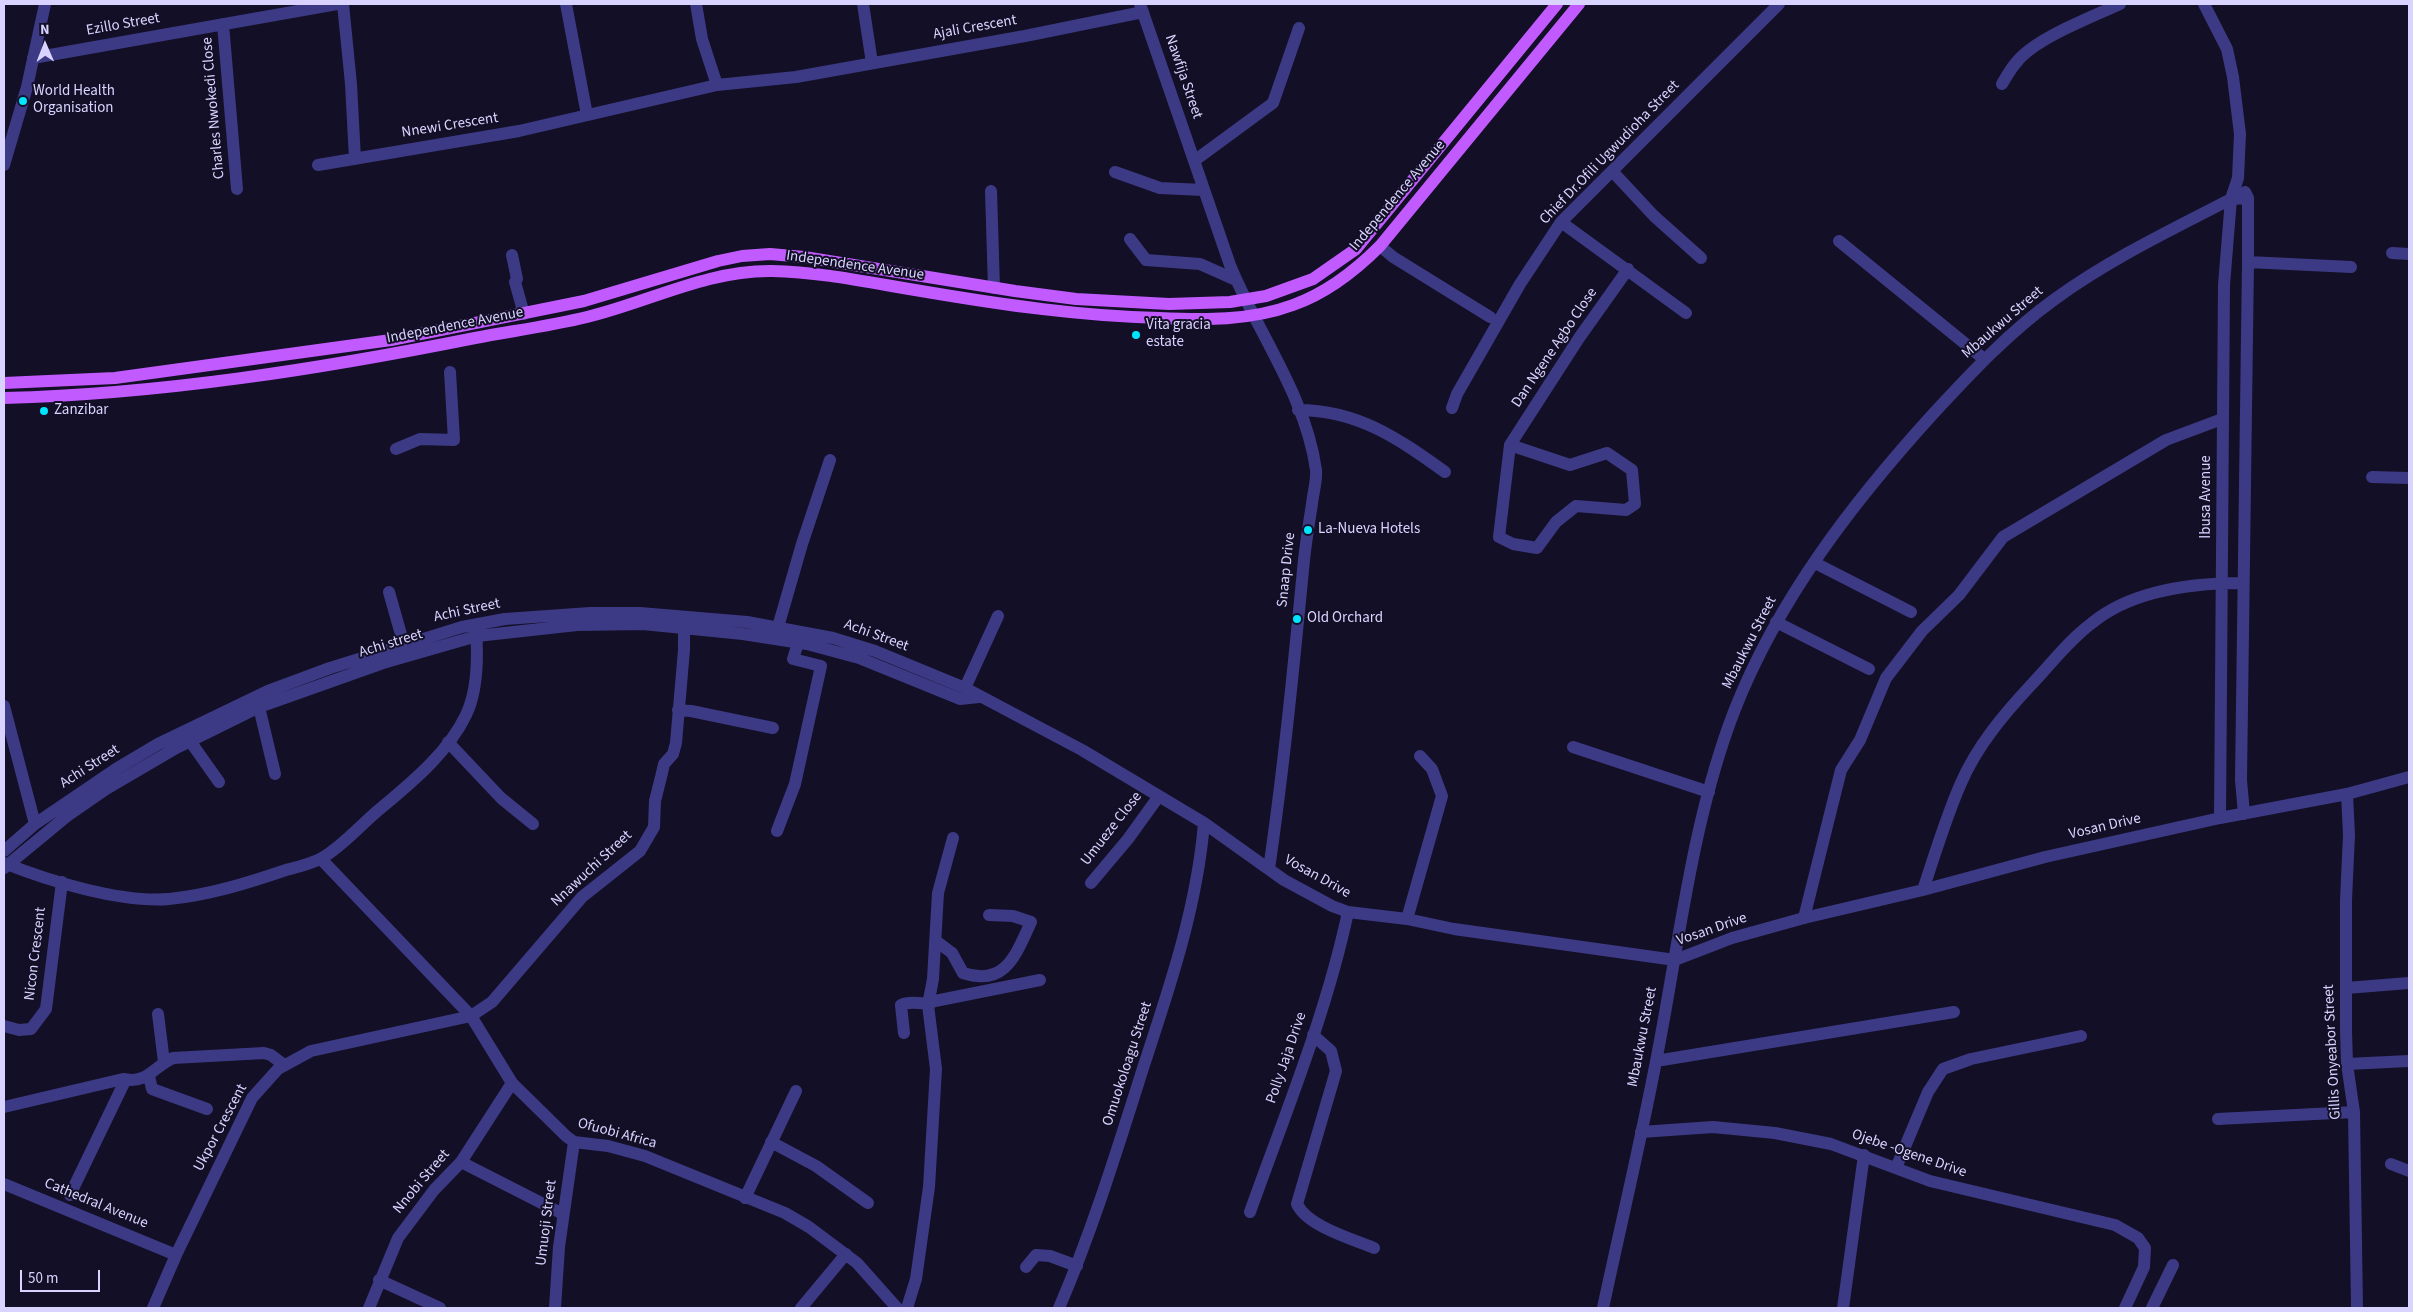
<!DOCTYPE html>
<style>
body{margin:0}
#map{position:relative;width:2413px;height:1312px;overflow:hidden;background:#130f26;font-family:"Source Sans 3",sans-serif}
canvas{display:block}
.frame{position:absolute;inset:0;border:5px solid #d9d4ff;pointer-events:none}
.north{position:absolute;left:20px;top:20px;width:50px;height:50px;-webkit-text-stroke:4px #130f26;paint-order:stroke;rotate:359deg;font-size:14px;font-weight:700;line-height:20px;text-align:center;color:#d9d4ff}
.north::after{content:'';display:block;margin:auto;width:18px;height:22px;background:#d9d4ff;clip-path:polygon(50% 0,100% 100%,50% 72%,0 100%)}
.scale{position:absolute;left:20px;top:1270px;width:80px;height:22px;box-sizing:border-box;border:2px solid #d9d4ff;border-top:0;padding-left:6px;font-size:15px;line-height:18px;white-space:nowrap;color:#d9d4ff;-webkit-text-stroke:4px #130f26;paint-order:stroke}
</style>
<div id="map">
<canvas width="2413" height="1312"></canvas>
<div class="frame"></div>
<div class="north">N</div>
<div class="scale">50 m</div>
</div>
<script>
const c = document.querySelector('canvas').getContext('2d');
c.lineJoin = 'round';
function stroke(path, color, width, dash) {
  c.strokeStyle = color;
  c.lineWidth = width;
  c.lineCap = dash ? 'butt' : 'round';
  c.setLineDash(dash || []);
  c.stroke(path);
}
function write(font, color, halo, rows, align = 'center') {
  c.font = font + ' "Source Sans 3",sans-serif';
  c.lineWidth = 4;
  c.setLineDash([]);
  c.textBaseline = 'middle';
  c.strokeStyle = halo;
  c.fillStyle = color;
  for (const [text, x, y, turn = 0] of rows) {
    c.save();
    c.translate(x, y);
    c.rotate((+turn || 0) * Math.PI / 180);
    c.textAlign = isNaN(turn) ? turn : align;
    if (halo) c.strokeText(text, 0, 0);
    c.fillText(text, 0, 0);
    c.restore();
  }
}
stroke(new Path2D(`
 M343,4L351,84L355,159
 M566,4L587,115
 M696,4L702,39L717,85L796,77L1025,36L1143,12
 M863,4L872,63
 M1140,4L1230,265C1257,332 1306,396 1316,470C1317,481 1313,493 1312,504C1309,523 1306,541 1304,560C1294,663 1284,766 1269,869
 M2204,4L2227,49L2233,77L2240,134L2238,178L2231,199L2224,285L2220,818
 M223,24L237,189
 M33,58L337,4
 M2002,84C2009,72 2016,60 2028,51C2051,33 2093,16 2120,4
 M1194,161L1273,103L1299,28
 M4,165L27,87L45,4
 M318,165L519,131L717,85
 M1115,172L1160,188L1203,190
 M1613,172L1654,216L1701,258
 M991,191L994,288
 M1561,222L1686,313
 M1130,239L1146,260L1200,264L1236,280
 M1839,241L1984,359
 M1380,246L1393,257L1490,317
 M2392,253L2409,254
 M512,255L517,279L515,282L524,314
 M2248,262L2351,267
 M1452,408L1457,394L1520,284L1561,222L1779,4
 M1298,410C1358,410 1399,439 1445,472
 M1510,445L1570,465L1607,453L1632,470L1635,504L1626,510L1576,506L1556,522L1537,548L1513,544L1499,537L1510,445L1579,338L1628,269
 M396,449L420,439L454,440L450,372
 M2372,477L2409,478
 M1815,563L1911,612
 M389,592L404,645
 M1776,622L1869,669
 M778,627L802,544L830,460
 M965,688L998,616
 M4,706L35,824
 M259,707L275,774
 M678,710L691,711L773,728
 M190,741L219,782
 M448,742L501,798L533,824
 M1573,747L1709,792
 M2347,794L2349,835L2346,900V1031L2347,1064L2354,1112L2357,1308
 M2244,814L2241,780L2248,262V198L2245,192
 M777,831L795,784L821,666L793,659L798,643
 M4,851L35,824L116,769L158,744L268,691L330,668L462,627L505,619L590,613H640L747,622L833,638L875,651L965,688L1082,750L1204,823L1284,880L1332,906L1348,912L1407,919L1454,929L1675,960L1732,938L1804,918L1923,890L2045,857L2220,818L2347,794L2409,777
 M321,859L471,1016L512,1083L566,1136L574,1142L608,1146L645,1156L785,1213L809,1227L857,1263L897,1308
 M4,863C49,881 120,903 169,899C209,895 248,883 286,870C298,867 311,864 322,858C341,847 357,829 374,814C407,786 447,755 466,715C478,690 478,657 476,630
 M4,868L67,816L106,789L176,748L259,707L383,663L477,636L577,625L643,624L743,634L807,644L859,658L960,699L979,697
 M1091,883L1128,839L1159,796
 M1923,890C1935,854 1946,817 1961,783C1977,746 2004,714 2031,685C2051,664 2069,640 2092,623C2132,590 2193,583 2243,583
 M1804,918L1841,770L1860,740L1886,678L1922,631L1959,595L2003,537L2166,440L2222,419
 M1407,919L1442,796L1432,769L1420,756
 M936,941L952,953L963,973C1006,987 1016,954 1031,922L1013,916L989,915
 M2346,988L2409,983
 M158,1014L164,1062
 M4,1026L19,1030L31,1029L46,1009L62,882
 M904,1033L901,1005C913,999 924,1007 935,1001L1040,980
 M1313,1035L1331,1051L1336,1071L1297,1204C1307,1226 1352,1239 1374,1248
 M1656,1061L1954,1012
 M2347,1064L2409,1061
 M149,1076L152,1089L207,1109
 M4,1107L123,1079C148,1084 153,1067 173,1058L264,1053L271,1055L284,1065
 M2218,1119L2354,1112
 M1641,1132L1713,1127L1775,1133L1831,1144L1930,1181L2115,1225L2138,1238L2145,1248L2144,1267L2125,1308
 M771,1142L816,1166L868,1203
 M461,1162L563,1214
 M2391,1164L2409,1171
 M1896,1168L1928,1092L1943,1069L1971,1059L2081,1036
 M4,1184L176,1255
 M70,1195L124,1083L123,1079
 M745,1198L796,1091
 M1250,1212C1285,1114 1326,1015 1348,912
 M1026,1267L1036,1255L1050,1256L1077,1266
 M379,1280L440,1308
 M153,1308L176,1255L252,1098L278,1069L311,1051L471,1016L492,1002L582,897L640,851L654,827L655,801L662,773L664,764L673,754L676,743L684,650V621
 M369,1308L398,1238L434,1190L461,1162L512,1083
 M555,1308L559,1247L574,1142
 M801,1308L846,1254
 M907,1308L916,1279L929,1187L936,1069L928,1005L933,979L938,893L953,838
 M1059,1308C1093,1229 1118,1147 1144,1065C1170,986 1197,907 1204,823
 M1603,1308C1623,1214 1646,1120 1663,1024C1682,920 1696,809 1735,709C1779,598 1853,502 1933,414C1971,373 2009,332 2055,299C2110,259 2171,230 2231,199L2248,198
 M1843,1308L1864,1155
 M2152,1308L2173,1265`), '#3d3a85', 12);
stroke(new Path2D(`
 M4,383L115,378L391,340L584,301L718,261L742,256L770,254L804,257L1015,291L1076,299L1169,304L1230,302L1266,296L1313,279L1356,249L1557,4
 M4,398C162,394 320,369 475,338C512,331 550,326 587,317C649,302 707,270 772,271C824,272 876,284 927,292C1004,305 1081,316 1159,318C1204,320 1250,321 1293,305C1327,293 1355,271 1380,246L1579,4`), '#c25bff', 12);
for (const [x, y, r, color] of [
 [23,101,5,"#00e5ff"],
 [1136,335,5,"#00e5ff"],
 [44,411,5,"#00e5ff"],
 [1308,530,5,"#00e5ff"],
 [1297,619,5,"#00e5ff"]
]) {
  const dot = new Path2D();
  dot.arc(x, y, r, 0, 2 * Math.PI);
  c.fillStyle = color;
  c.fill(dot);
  stroke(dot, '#130f26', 2);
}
write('15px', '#d9d4ff', '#130f26', [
 ["Ezillo Street",123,25,-10],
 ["Ajali Crescent",975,28,-10],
 ["Nawfija Street",1183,77,71],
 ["Charles Nwokedi Close",214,108,-95],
 ["Nnewi Crescent",450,126,-9],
 ["Chief Dr.Ofili Ugwudioha Street",1610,153,-46],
 ["Independence Avenue",1398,196,-50],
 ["Independence Avenue",855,266,8],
 ["Mbaukwu Street",2003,323,-41],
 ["Independence Avenue",455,326,-11],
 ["Dan Ngene Agbo Close",1555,348,-56],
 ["Ibusa Avenue",2207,497,-90],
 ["Snaap Drive",1287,570,-84],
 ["Achi Street",467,611,-12],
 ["Achi Street",876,636,20],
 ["Mbaukwu Street",1750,643,-63],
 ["Achi street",391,644,-17],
 ["Achi Street",90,767,-33],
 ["Vosan Drive",2105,827,-13],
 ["Umueze Close",1112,829,-52],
 ["Nnawuchi Street",592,869,-43],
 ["Vosan Drive",1317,877,29],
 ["Vosan Drive",1712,930,-19],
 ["Nicon Crescent",36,954,-83],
 ["Mbaukwu Street",1643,1037,-79],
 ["Gillis Onyeabor Street",2333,1052,-93],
 ["Polly Jaja Drive",1287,1058,-71],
 ["Omuokoloagu Street",1128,1064,-72],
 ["Ukpor Crescent",221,1128,-62],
 ["Ofuobi Africa",617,1134,15],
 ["Ojebe -Ogene Drive",1909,1154,19],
 ["Nnobi Street",422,1182,-50],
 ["Cathedral Avenue",96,1204,22],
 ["Umuoji Street",547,1223,-83]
]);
write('15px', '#d9d4ff', '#130f26', [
 ["World Health",33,92],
 ["Organisation",33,109],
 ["Vita gracia",1146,326],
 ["estate",1146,343],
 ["Zanzibar",54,411],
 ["La-Nueva Hotels",1318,530],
 ["Old Orchard",1307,619]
], 'left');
</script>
